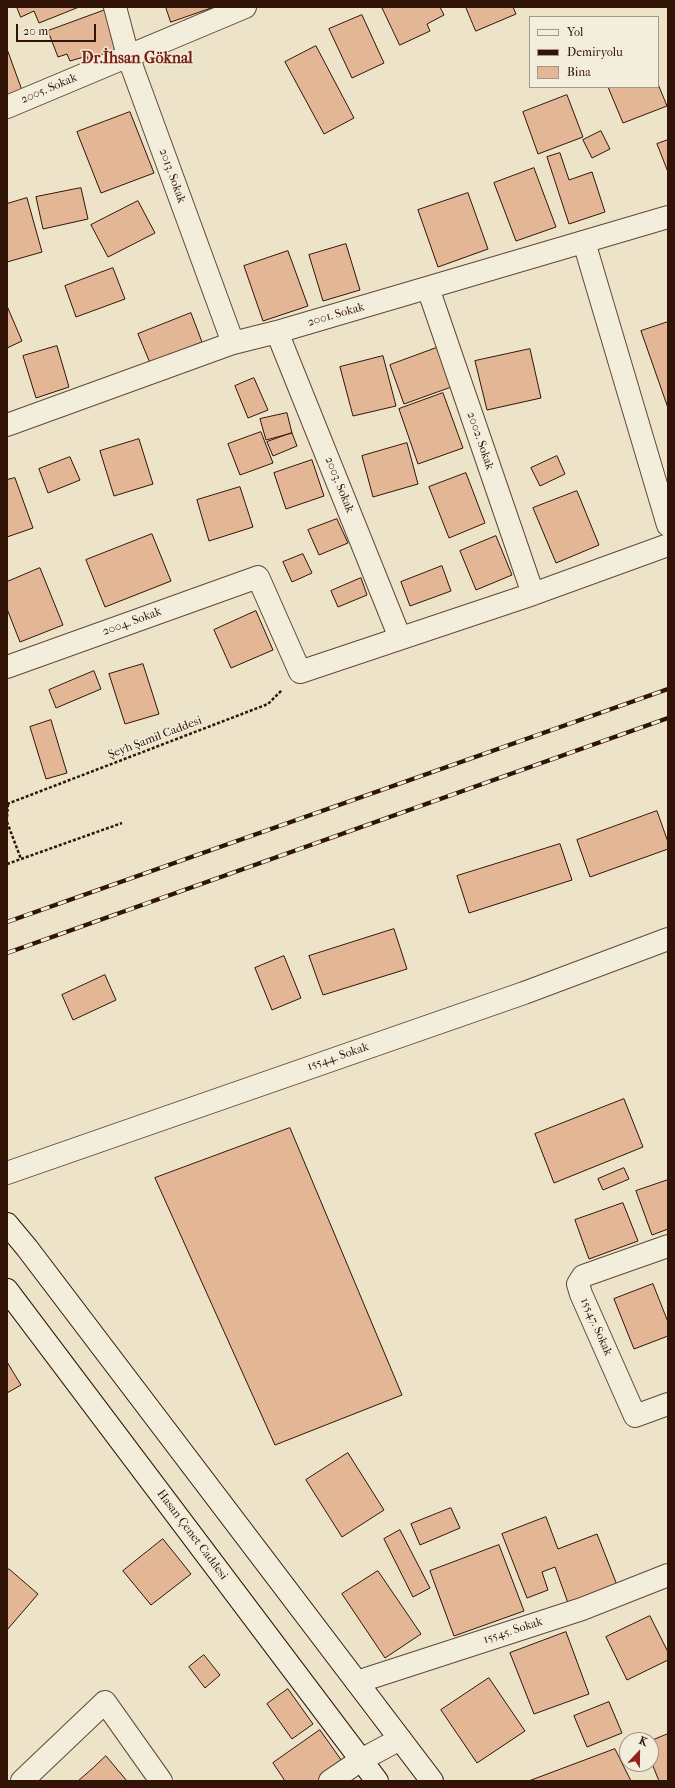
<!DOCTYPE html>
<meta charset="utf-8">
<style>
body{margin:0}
#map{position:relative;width:675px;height:1788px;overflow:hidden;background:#ece3c9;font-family:"IM FELL French Canon",serif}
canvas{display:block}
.frame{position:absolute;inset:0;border:8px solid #321406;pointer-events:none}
.legend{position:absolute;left:529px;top:16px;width:130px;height:72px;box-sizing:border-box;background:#f3eddc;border:1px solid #a69686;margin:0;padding:5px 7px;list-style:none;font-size:12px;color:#321406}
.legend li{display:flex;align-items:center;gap:8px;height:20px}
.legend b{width:20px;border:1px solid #a69686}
.north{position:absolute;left:619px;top:1732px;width:40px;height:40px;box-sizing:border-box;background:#f3eddc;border:1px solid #a69686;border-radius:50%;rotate:22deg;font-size:11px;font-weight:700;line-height:16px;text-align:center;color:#321406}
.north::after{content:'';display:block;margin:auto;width:14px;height:18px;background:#8f2418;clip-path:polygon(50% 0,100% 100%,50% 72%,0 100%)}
.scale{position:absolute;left:16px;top:24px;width:80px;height:18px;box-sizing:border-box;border:2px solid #321406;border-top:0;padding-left:5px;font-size:12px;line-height:14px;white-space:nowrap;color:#321406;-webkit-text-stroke:3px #f3eddc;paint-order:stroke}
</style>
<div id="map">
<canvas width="675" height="1788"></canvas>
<div class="frame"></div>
<ul class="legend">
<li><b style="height:5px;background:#f3eddc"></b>Yol</li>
<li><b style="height:5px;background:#321406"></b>Demiryolu</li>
<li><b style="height:11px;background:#e3b796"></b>Bina</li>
</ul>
<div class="north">K</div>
<div class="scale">20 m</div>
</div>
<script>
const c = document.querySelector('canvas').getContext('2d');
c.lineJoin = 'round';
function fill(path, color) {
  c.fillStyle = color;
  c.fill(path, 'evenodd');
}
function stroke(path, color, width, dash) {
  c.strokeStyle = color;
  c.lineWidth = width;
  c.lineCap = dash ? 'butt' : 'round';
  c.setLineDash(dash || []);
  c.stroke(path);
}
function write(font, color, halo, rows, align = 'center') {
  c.font = font + ' "IM FELL French Canon",serif';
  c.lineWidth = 3;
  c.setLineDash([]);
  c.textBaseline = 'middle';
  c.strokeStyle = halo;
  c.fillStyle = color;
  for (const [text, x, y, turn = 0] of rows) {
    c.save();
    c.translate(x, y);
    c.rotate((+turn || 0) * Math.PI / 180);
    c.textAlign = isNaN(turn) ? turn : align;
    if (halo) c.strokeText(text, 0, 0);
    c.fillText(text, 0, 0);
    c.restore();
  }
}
const building = new Path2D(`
 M17,7H79L39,23L34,11L21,17Z
 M166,7H214L171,22Z
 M382,7H440L444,15L427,24L430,31L400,45Z
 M466,7H513L516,14L476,31Z
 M108,9L125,56L91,68L87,56L70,61L67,54L58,57L48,31Z
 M362,15L384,63L352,78L329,29Z
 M316,46L354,118L324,134L285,62Z
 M7,49L23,93L7,99Z
 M658,84L667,106L623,123L608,87H658Z
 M567,95L583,137L538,154L523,112Z
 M130,112L154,173L101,193L77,132Z
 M601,131L610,149L592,158L583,140Z
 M668,140V172L657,144Z
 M560,153L569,180L592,172L605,212L569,224L547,157Z
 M534,168L556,227L516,241L494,183Z
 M81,188L88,219L43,229L36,197Z
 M468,193L488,249L438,267L418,210Z
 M27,198L42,252L7,262V204Z
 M138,201L155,233L108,257L91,225Z
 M346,244L360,290L323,301L309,255Z
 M288,251L308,306L263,321L244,266Z
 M113,268L125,299L76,317L65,286Z
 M7,306L22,341L7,348Z
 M191,313L202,342L150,363L138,334Z
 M668,322V408L641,331Z
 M57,346L69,387L36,398L23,356Z
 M439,347L454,386L404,404L390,365Z
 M530,349L541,398L487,410L475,361Z
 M383,356L396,406L353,416L340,367Z
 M254,378L268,410L248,418L235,386Z
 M443,393L463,448L418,464L399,409Z
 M287,413L292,433L266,440L260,419Z
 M261,432L273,463L240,475L228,444Z
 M292,433L297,446L273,456L267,442Z
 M139,439L153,484L114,496L100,451Z
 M407,443L418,484L373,497L362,456Z
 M557,456L565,474L540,486L531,468Z
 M70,457L80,480L48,493L39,469Z
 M312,460L324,496L286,509L274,473Z
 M466,473L485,523L449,538L429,487Z
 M15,478L33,528L7,537V480Z
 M240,487L253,527L209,541L197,500Z
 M577,491L599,545L556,563L533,508Z
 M337,519L348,543L319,555L308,530Z
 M152,534L171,581L105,607L86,560Z
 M496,536L512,575L476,590L460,551Z
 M303,554L312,573L292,582L283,562Z
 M442,566L451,591L410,606L401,582Z
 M40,568L63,625L20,642L7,609V582Z
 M361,578L367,595L338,607L331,591Z
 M256,611L273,650L231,668L214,630Z
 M143,664L159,714L125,724L109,674Z
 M94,671L101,689L56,708L49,690Z
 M51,720L67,773L46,779L30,727Z
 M657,811L668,842V849L590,877L577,840Z
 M560,844L572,880L469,913L457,876Z
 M394,929L407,969L323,995L309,956Z
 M284,956L301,998L272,1010L255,968Z
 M105,975L116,1000L73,1020L62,995Z
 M624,1099L643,1147L554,1183L535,1134Z
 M290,1128L402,1395L275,1445L155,1178Z
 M624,1168L629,1179L603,1190L598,1179Z
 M668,1180V1229L652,1235L636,1191Z
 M623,1203L638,1241L589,1259L575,1220Z
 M653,1284L668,1322V1336L634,1349L614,1299Z
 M7,1362L21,1385L7,1393Z
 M348,1453L384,1510L342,1537L306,1480Z
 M451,1508L460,1528L420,1545L411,1524Z
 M546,1517L558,1549L597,1534L617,1585L568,1603L555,1567L542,1572L548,1590L527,1598L502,1534Z
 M400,1530L430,1588L413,1597L384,1539Z
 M163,1539L191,1574L151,1605L123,1571Z
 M499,1545L524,1611L454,1636L430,1571Z
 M9,1569L38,1594L7,1630V1571Z
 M378,1571L421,1634L385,1658L342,1594Z
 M650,1616L668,1652V1660L627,1680L606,1637Z
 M566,1632L589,1694L534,1714L510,1653Z
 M204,1655L220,1675L205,1688L189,1667Z
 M489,1678L525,1731L477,1763L441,1710Z
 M288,1689L313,1724L292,1739L267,1704Z
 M609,1702L622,1733L587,1747L574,1716Z
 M320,1730L344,1764L320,1781H285L273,1763Z
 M668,1734V1781H659L651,1761V1741Z
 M615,1749L631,1781H529Z
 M106,1756L127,1781H78L93,1768Z`);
fill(building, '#e3b796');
stroke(building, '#321406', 1);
const street = new Path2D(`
 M115,7L128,56L233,343
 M7,107L245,7
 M584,242L668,525
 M428,288L533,594
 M277,332L400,638
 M7,425L233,343L277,332L668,217
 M7,667L258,577L300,672L533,594L668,545
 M7,1173L524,993L668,939
 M668,1246L583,1276L578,1284L581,1294L635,1416L668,1404
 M357,1682L582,1609L668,1575
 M22,1781L105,1702L161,1781
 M330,1781L361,1760L400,1739`);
const secondary = new Path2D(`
 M7,1224L27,1248L432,1781
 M7,1290L377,1781`);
stroke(street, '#604837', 24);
stroke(secondary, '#321406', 24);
stroke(new Path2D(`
 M7,804L268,704L282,690
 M7,817L8,804
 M7,822L21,859
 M7,864L122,823`), '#321406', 2.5, [3, 2]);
stroke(street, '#f3eddc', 22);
stroke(secondary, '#f3eddc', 22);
const rail = new Path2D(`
 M7,922L668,689
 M7,953L668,718`);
stroke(rail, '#321406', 4.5);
stroke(rail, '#f3eddc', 3, [9]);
write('12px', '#321406', '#f3eddc', [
 ["2005. Sokak",49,89,-23],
 ["2013. Sokak",172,176,70],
 ["2001. Sokak",336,315,-16],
 ["2002. Sokak",480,441,71],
 ["2003. Sokak",339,485,68],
 ["2004. Sokak",132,622,-20],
 ["Şeyh Şamil Caddesi",155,738,-21],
 ["15544. Sokak",338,1057,-19],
 ["15547. Sokak",596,1327,66],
 ["Hasan Çenet Caddesi",192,1535,53],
 ["15545. Sokak",513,1631,-18]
]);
write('bold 16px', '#7a1f14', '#f3eddc', [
 ["Dr.İhsan Göknal",137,59]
]);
</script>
